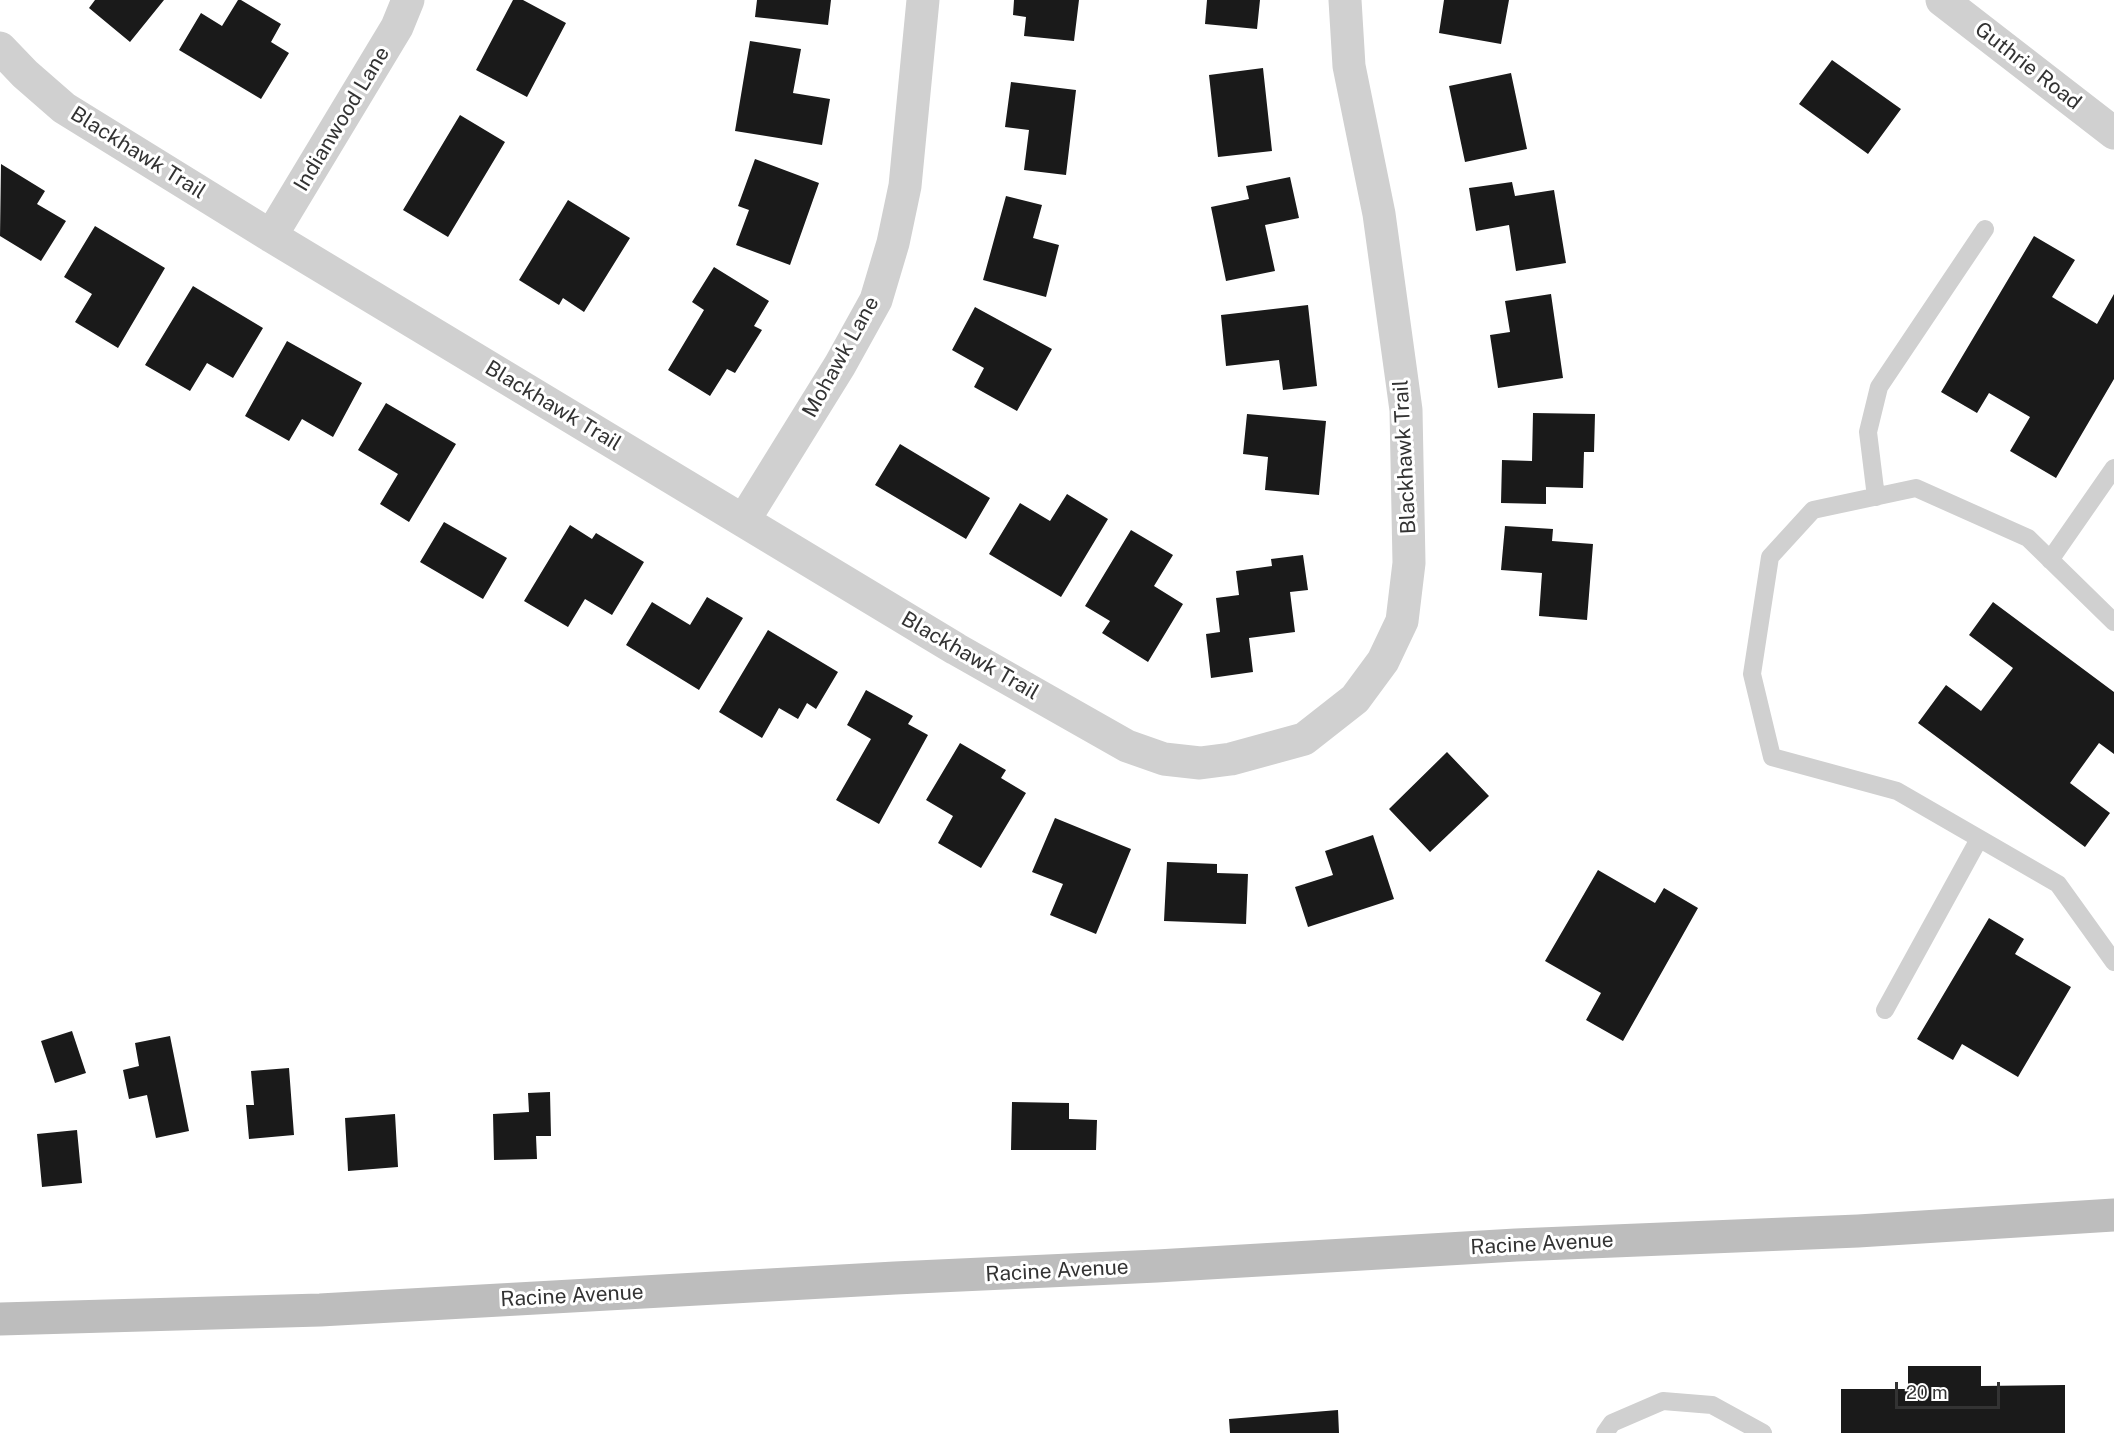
<!DOCTYPE html>
<style>
body{margin:0}
#map{position:relative;width:2114px;height:1433px;overflow:hidden;background:#fff;font-family:"Public Sans",sans-serif}
canvas{display:block}
.scale{position:absolute;left:1895px;top:1382px;width:105px;height:27px;box-sizing:border-box;border:3px solid #333;border-top:0;padding-left:8px;font-size:18px;line-height:21px;white-space:nowrap;color:#333;-webkit-text-stroke:4px #fff;paint-order:stroke}
</style>
<div id="map">
<canvas width="2114" height="1433"></canvas>
<div class="scale">20 m</div>
</div>
<script>
const c = document.querySelector('canvas').getContext('2d');
c.lineJoin = 'round';
function fill(path, color) {
  c.fillStyle = color;
  c.fill(path, 'evenodd');
}
function stroke(path, color, width, dash) {
  c.strokeStyle = color;
  c.lineWidth = width;
  c.lineCap = dash ? 'butt' : 'round';
  c.setLineDash(dash || []);
  c.stroke(path);
}
function write(font, color, halo, rows, align = 'center') {
  c.font = font + ' "Public Sans",sans-serif';
  c.lineWidth = 6;
  c.setLineDash([]);
  c.textBaseline = 'middle';
  c.strokeStyle = halo;
  c.fillStyle = color;
  for (const [text, x, y, turn = 0] of rows) {
    c.save();
    c.translate(x, y);
    c.rotate((+turn || 0) * Math.PI / 180);
    c.textAlign = isNaN(turn) ? turn : align;
    if (halo) c.strokeText(text, 0, 0);
    c.fillText(text, 0, 0);
    c.restore();
  }
}
fill(new Path2D(`
 M95,0H164L130,42L89,8Z
 M238,0H241L281,24L271,42L289,53L261,99L179,50L201,13L222,26Z
 M513,0H523L566,23L527,97L476,70Z
 M757,0H831L828,25L755,17Z
 M1014,0H1079L1074,41L1024,36L1026,17L1013,15Z
 M1207,0H1260L1257,29L1205,24Z
 M1444,0H1509L1501,44L1439,33Z
 M750,41L801,49L793,93L830,99L822,145L735,131Z
 M1832,60L1901,109L1868,154L1799,104Z
 M1263,68L1272,151L1218,157L1209,75Z
 M1511,73L1527,149L1465,162L1449,86Z
 M1011,82L1076,90L1066,175L1024,170L1029,130L1005,127Z
 M460,115L505,142L448,237L403,210Z
 M755,159L819,183L790,265L736,245L749,210L738,206Z
 M1,164L45,191L37,204L66,221L41,261L0,236Z
 M1290,177L1299,218L1265,225L1275,271L1226,281L1211,207L1249,199L1246,186Z
 M1512,182L1515,196L1554,190L1566,263L1516,271L1509,225L1476,231L1469,188Z
 M1006,196L1042,205L1033,238L1059,245L1046,297L983,280Z
 M568,200L630,238L584,312L563,298L559,305L519,280Z
 M95,226L165,268L118,348L75,322L92,294L64,277Z
 M2034,236L2075,260L2052,297L2097,324L2114,294V379L2056,478L2010,451L2030,417L1989,393L1977,413L1941,392Z
 M714,267L769,301L754,326L762,330L735,373L727,369L710,396L668,370L704,310L692,302Z
 M193,286L263,328L233,378L207,363L190,391L145,365Z
 M1551,294L1563,378L1498,388L1490,335L1510,332L1505,301Z
 M1308,305L1317,386L1283,390L1279,360L1226,366L1221,315Z
 M975,307L1052,349L1017,411L974,387L984,368L952,350Z
 M287,341L362,383L333,437L302,419L289,441L245,416Z
 M386,403L456,444L409,522L380,504L398,474L358,450Z
 M1533,413L1595,414L1594,452H1584L1583,488L1546,487V504L1501,503L1502,460L1532,461Z
 M1247,414L1326,421L1319,495L1265,490L1268,457L1243,454Z
 M900,444L990,498L966,539L875,485Z
 M1067,494L1108,519L1061,597L989,554L1020,503L1050,521Z
 M444,522L507,558L483,599L420,562Z
 M570,525L592,539L596,533L644,562L612,615L585,599L568,627L524,601Z
 M1505,526L1553,529L1552,541L1593,544L1587,620L1539,616L1542,573L1501,570Z
 M1131,530L1173,555L1154,586L1183,604L1148,662L1102,633L1110,621L1085,606Z
 M1303,555L1308,590L1290,592L1295,632L1249,638L1253,672L1211,678L1206,634L1220,632L1216,598L1239,595L1236,571L1272,566L1271,559Z
 M707,597L743,618L699,690L626,645L652,602L690,625Z
 M1993,602L2114,692V754L2099,743L2070,783L2110,813L2085,847L1918,723L1946,685L1981,711L2013,668L1969,635Z
 M768,630L838,672L816,709L807,703L798,719L779,708L762,738L719,712Z
 M866,690L913,716L908,724L928,735L879,824L836,800L871,739L847,725Z
 M960,743L1006,770L1001,778L1026,793L981,868L938,843L953,816L926,800Z
 M1447,752L1489,796L1430,852L1389,809Z
 M1055,818L1131,849L1096,934L1050,915L1063,884L1032,872Z
 M1373,835L1394,899L1308,927L1295,887L1333,875L1325,851Z
 M1167,862L1217,864V873L1248,874L1246,924L1164,921Z
 M1598,870L1655,903L1664,888L1698,908L1623,1041L1586,1020L1601,993L1545,961Z
 M1989,918L2024,939L2015,954L2071,987L2018,1077L1962,1044L1953,1060L1917,1039Z
 M72,1031L86,1073L55,1083L41,1041Z
 M170,1036L189,1131L156,1138L147,1095L129,1099L123,1070L139,1066L135,1043Z
 M289,1068L294,1135L249,1139L246,1105H254L251,1071Z
 M550,1092L551,1136H536L537,1159L494,1160L493,1114L529,1112L528,1093Z
 M1012,1102L1069,1103V1119L1097,1120L1096,1150H1011Z
 M395,1114L398,1167L348,1171L345,1118Z
 M77,1130L82,1183L42,1187L37,1134Z
 M1908,1366H1981V1386L2065,1385V1433H1841V1389H1908Z
 M1338,1410L1339,1433H1230L1229,1419Z`), '#1a1a1a');
stroke(new Path2D(`
 M1876,497L1868,432L1879,387L1985,229
 M2050,560L2114,468
 M2114,622L2028,538L1916,488L1813,510L1770,557L1752,674L1772,757L1897,791L2058,884L2114,962
 M1885,1010L1979,839
 M1605,1433L1612,1423L1663,1401L1712,1405L1763,1433`), '#d0d0d0', 18);
stroke(new Path2D(`
 M0,48L25,74L64,108L271,236L956,649L1127,746L1164,759L1200,763L1231,759L1304,739L1355,699L1383,661L1402,621L1409,563L1406,410L1379,214L1349,66L1345,0
 M271,236L397,27L408,0
 M744,520L840,365L876,300L893,243L905,186L923,0`), '#d0d0d0', 33);
stroke(new Path2D(`
 M1942,0L2114,133`), '#d0d0d0', 33);
stroke(new Path2D(`
 M0,1319L320,1310L895,1278L1157,1266L1516,1245L1858,1231L2114,1215`), '#bdbdbd', 33);
write('21px', '#333', '#fff', [
 ["Guthrie Road",2028,66,38],
 ["Indianwood Lane",342,119,-59],
 ["Blackhawk Trail",138,153,32],
 ["Mohawk Lane",841,357,-61],
 ["Blackhawk Trail",553,406,31],
 ["Blackhawk Trail",1405,457,-93],
 ["Blackhawk Trail",970,656,30],
 ["Racine Avenue",1542,1244,-3],
 ["Racine Avenue",1057,1271,-3],
 ["Racine Avenue",572,1296,-3]
]);
</script>
